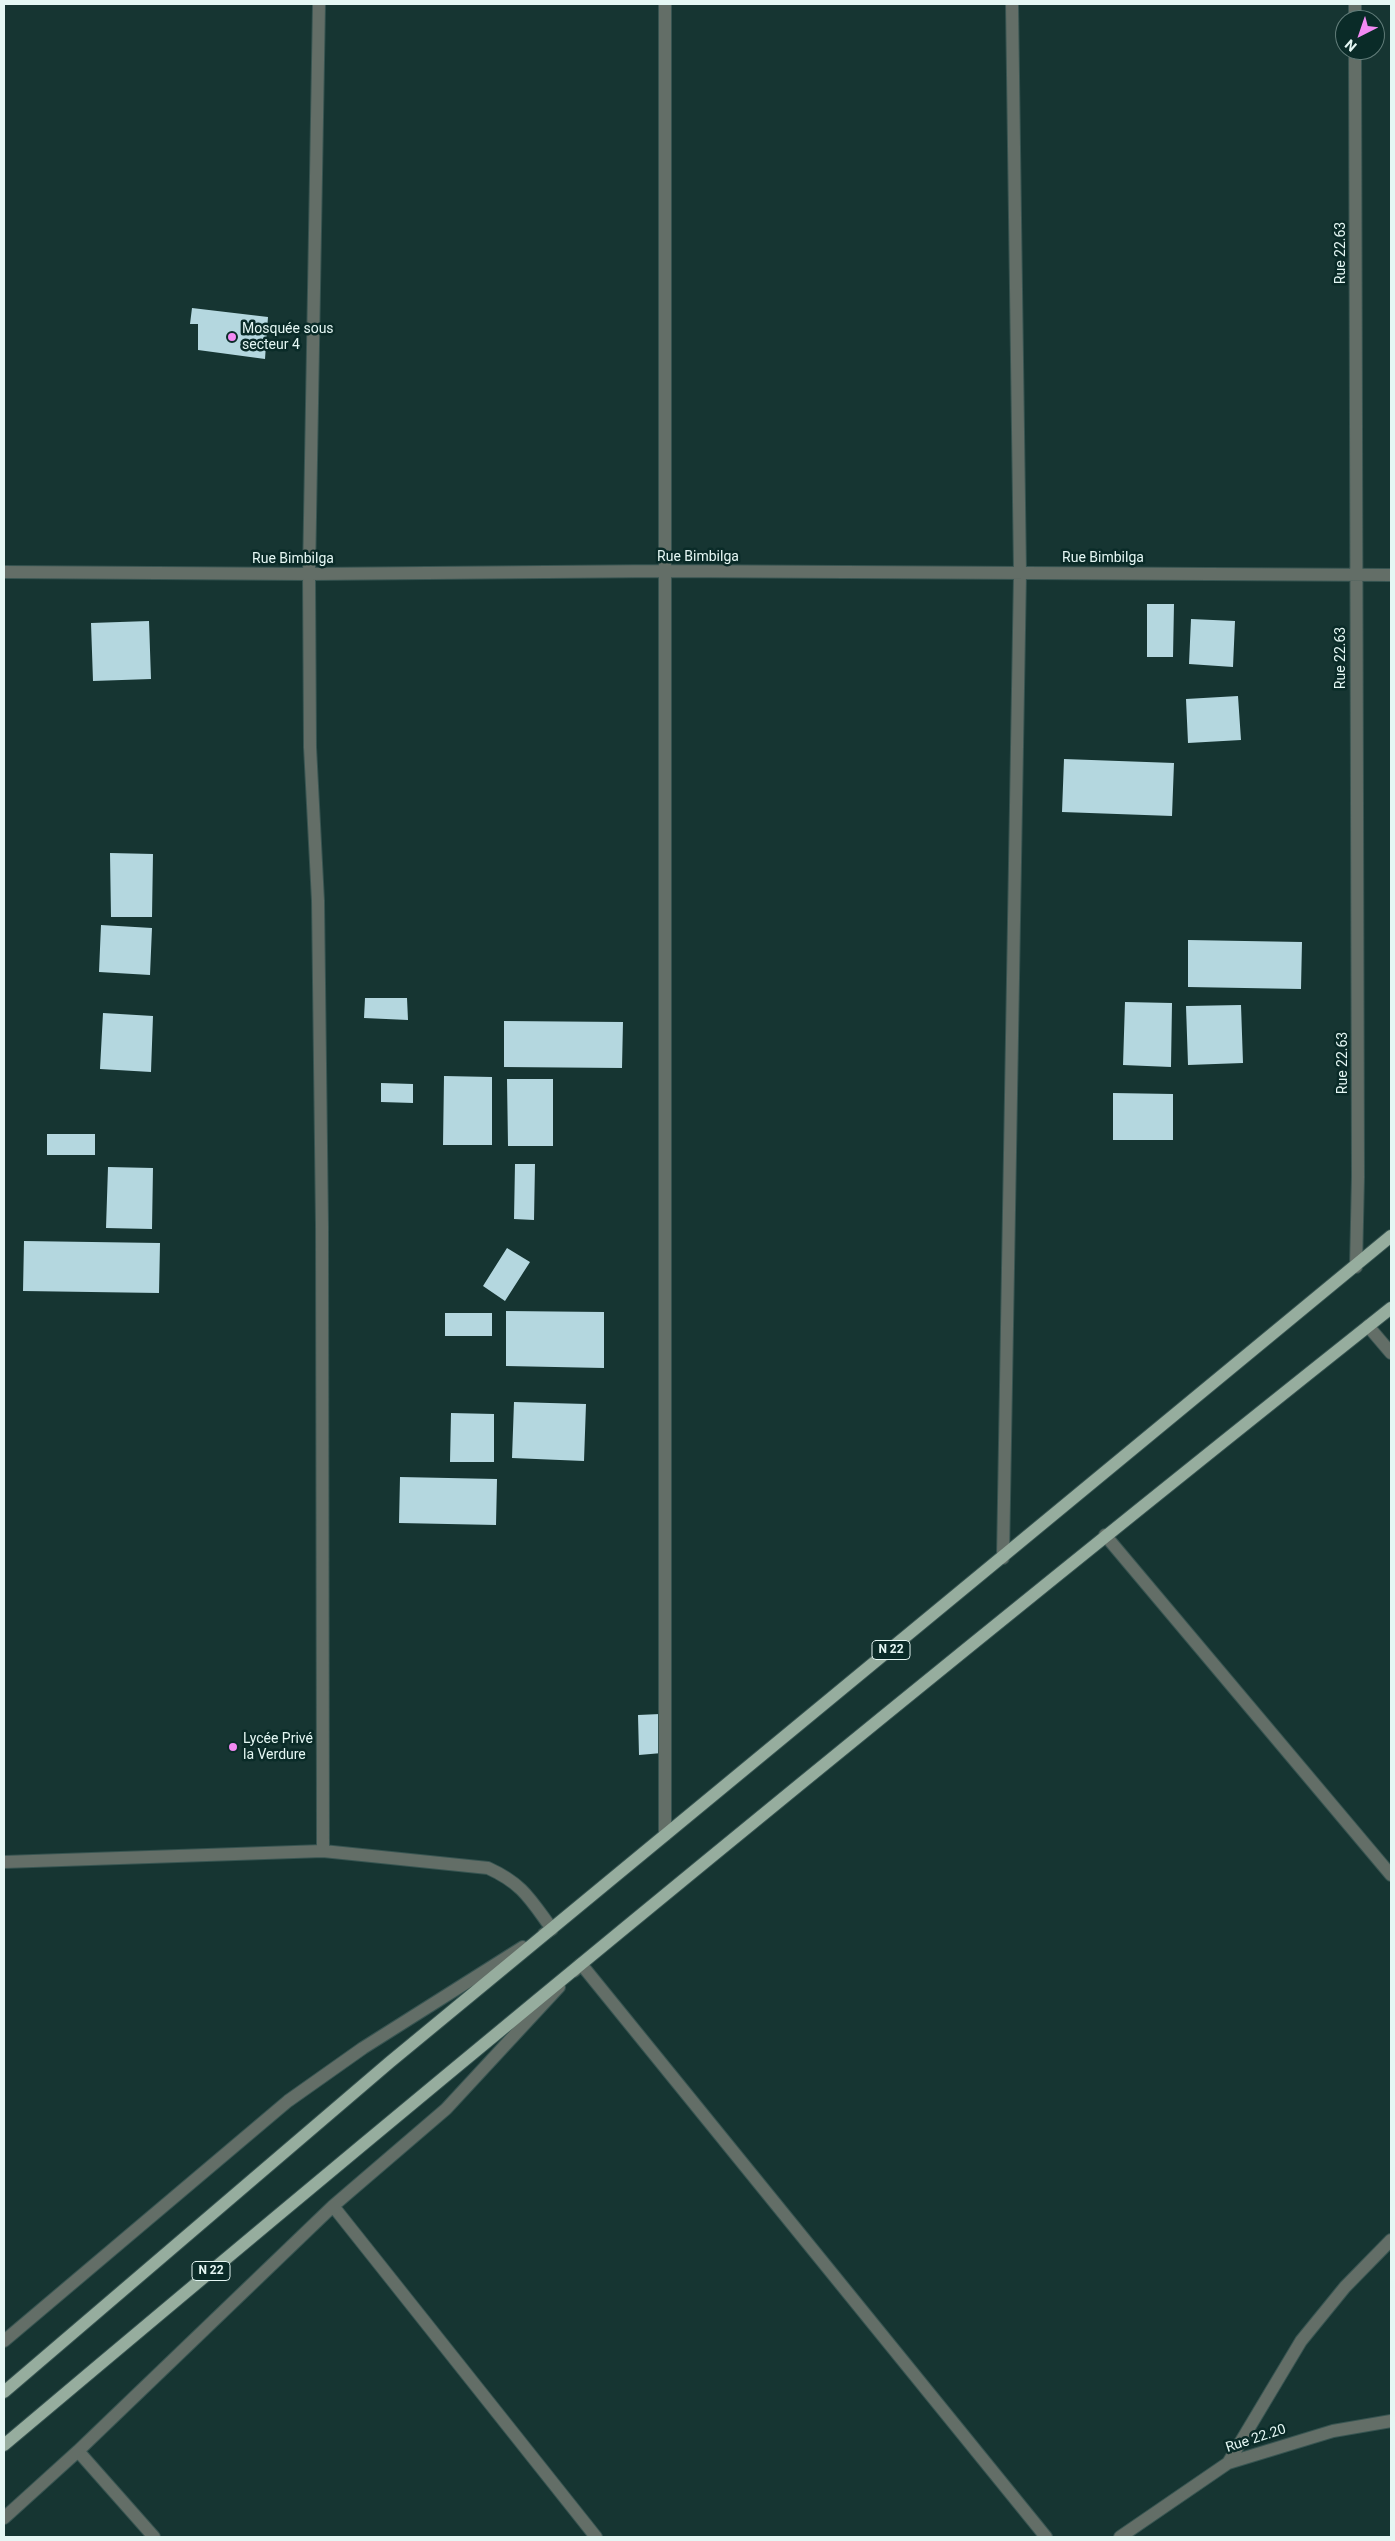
<!DOCTYPE html>
<meta charset="utf-8">
<style>
body{margin:0}
#map{position:relative;width:1395px;height:2541px;overflow:hidden;background:#163532;font-family:Roboto,sans-serif}
canvas{display:block}
.frame{position:absolute;inset:0;border:5px solid #e5f7f4;pointer-events:none}
.north{position:absolute;left:1335px;top:10px;width:50px;height:50px;box-sizing:border-box;background:#0a2b28;border:1px solid #627d7a;border-radius:50%;rotate:221deg;font-size:14px;font-weight:700;line-height:20px;text-align:center;color:#e5f7f4}
.north::after{content:'';display:block;margin:auto;width:18px;height:22px;background:#f28af3;clip-path:polygon(50% 0,100% 100%,50% 72%,0 100%)}
</style>
<div id="map">
<canvas width="1395" height="2541"></canvas>
<div class="frame"></div>
<div class="north">N</div>
</div>
<script>
const c = document.querySelector('canvas').getContext('2d');
c.lineJoin = 'round';
function fill(path, color) {
  c.fillStyle = color;
  c.fill(path, 'evenodd');
}
function stroke(path, color, width, dash) {
  c.strokeStyle = color;
  c.lineWidth = width;
  c.lineCap = dash ? 'butt' : 'round';
  c.setLineDash(dash || []);
  c.stroke(path);
}
function write(font, color, halo, rows, align = 'center') {
  c.font = font + ' Roboto,sans-serif';
  c.lineWidth = 5;
  c.setLineDash([]);
  c.textBaseline = 'middle';
  c.strokeStyle = halo;
  c.fillStyle = color;
  for (const [text, x, y, turn = 0] of rows) {
    c.save();
    c.translate(x, y);
    c.rotate((+turn || 0) * Math.PI / 180);
    c.textAlign = isNaN(turn) ? turn : align;
    if (halo) c.strokeText(text, 0, 0);
    c.fillText(text, 0, 0);
    c.restore();
  }
}
fill(new Path2D(`
 M192,308L268,317L265,359L198,350V324H190Z
 M1147,604H1174L1173,657H1147Z
 M1191,619L1235,621L1233,667L1189,664Z
 M149,621L151,679L93,681L91,623Z
 M1238,696L1241,740L1188,743L1186,699Z
 M1064,759L1174,763L1172,816L1062,812Z
 M110,853L153,854L152,917H111Z
 M101,925L152,928L150,975L99,972Z
 M1188,940L1302,942L1301,989L1188,987Z
 M365,998H407L408,1020L364,1018Z
 M1125,1002L1172,1003L1171,1067L1123,1065Z
 M1241,1005L1243,1063L1188,1065L1186,1006Z
 M103,1013L153,1016L151,1072L100,1069Z
 M504,1021L623,1022L622,1068L504,1067Z
 M444,1076L492,1077V1145H443Z
 M507,1079H553V1146H508Z
 M381,1083L413,1084V1103L381,1102Z
 M1113,1093L1173,1094V1140H1113Z
 M47,1134H95V1155H47Z
 M515,1164H535L534,1220L514,1219Z
 M108,1167L153,1168L152,1229L106,1228Z
 M24,1241L160,1243L159,1293L23,1291Z
 M507,1248L530,1262L505,1301L483,1286Z
 M506,1311L604,1312V1368L506,1366Z
 M445,1313H492V1336H445Z
 M514,1402L586,1404L584,1461L512,1458Z
 M451,1413L494,1414V1462H450Z
 M400,1477L497,1479L496,1525L399,1523Z
 M660,1714L662,1753L639,1755L638,1715Z`), '#b4d7df');
const service = new Path2D(`
 M1368,1326L1391,1353`);
const minor = new Path2D(`
 M319,4L309,574L310,747L318,901L322,1226L323,1851
 M1355,4V20
 M1355,50L1358,1177L1356,1267
 M4,572L309,574L664,571L1391,575
 M1105,1535L1391,1875
 M1003,1558L1020,573L1012,4
 M665,1835V4
 M4,1862L323,1851L488,1868C523,1884 530,1899 552,1929L544,1934
 M574,1971L581,1964L1046,2537
 M333,2206L596,2537
 M4,2341L288,2101L363,2048L523,1947
 M78,2451L154,2537
 M1228,2463L1301,2341L1345,2287L1391,2240
 M4,2518L78,2451L333,2206L446,2109L559,1987
 M1120,2537L1228,2463L1333,2431L1391,2421`);
const primary = new Path2D(`
 M4,2392L390,2062L1391,1236
 M4,2445C461,2060 923,1680 1391,1308`);
stroke(service, '#375451', 14);
stroke(minor, '#375451', 14);
stroke(primary, '#375451', 14);
stroke(service, '#636e67', 12);
stroke(minor, '#636e67', 12);
stroke(primary, '#96ad9e', 12);
for (const [x, y, r, color] of [
 [232,337,5,"#f28af3"],
 [233,1747,5,"#f28af3"]
]) {
  const dot = new Path2D();
  dot.arc(x, y, r, 0, 2 * Math.PI);
  c.fillStyle = color;
  c.fill(dot);
  stroke(dot, '#0a2b28', 2);
}
for (const [x, y, w] of [
 [891,1650,38],
 [211,2271,38]
]) {
  const box = new Path2D();
  box.roundRect(x - w / 2, y - 9.5, w, 19, 4);
  c.fillStyle = '#0a2b28';
  c.fill(box);
  stroke(box, '#e5f7f4', 1);
}
write('bold 12px', '#e5f7f4', null, [
 ["N 22",891,1650],
 ["N 22",211,2271]
]);
write('14px', '#e5f7f4', '#0a2b28', [
 ["Rue 22.63",1341,253,-90],
 ["Rue Bimbilga",698,557],
 ["Rue Bimbilga",1103,558],
 ["Rue Bimbilga",293,559],
 ["Rue 22.63",1341,658,-90],
 ["Rue 22.63",1343,1063,-90],
 ["Rue 22.20",1256,2439,-18]
]);
write('14px', '#e5f7f4', '#0a2b28', [
 ["Mosquée sous",242,329],
 ["secteur 4",242,345],
 ["Lycée Privé",243,1739],
 ["la Verdure",243,1755]
], 'left');
</script>
